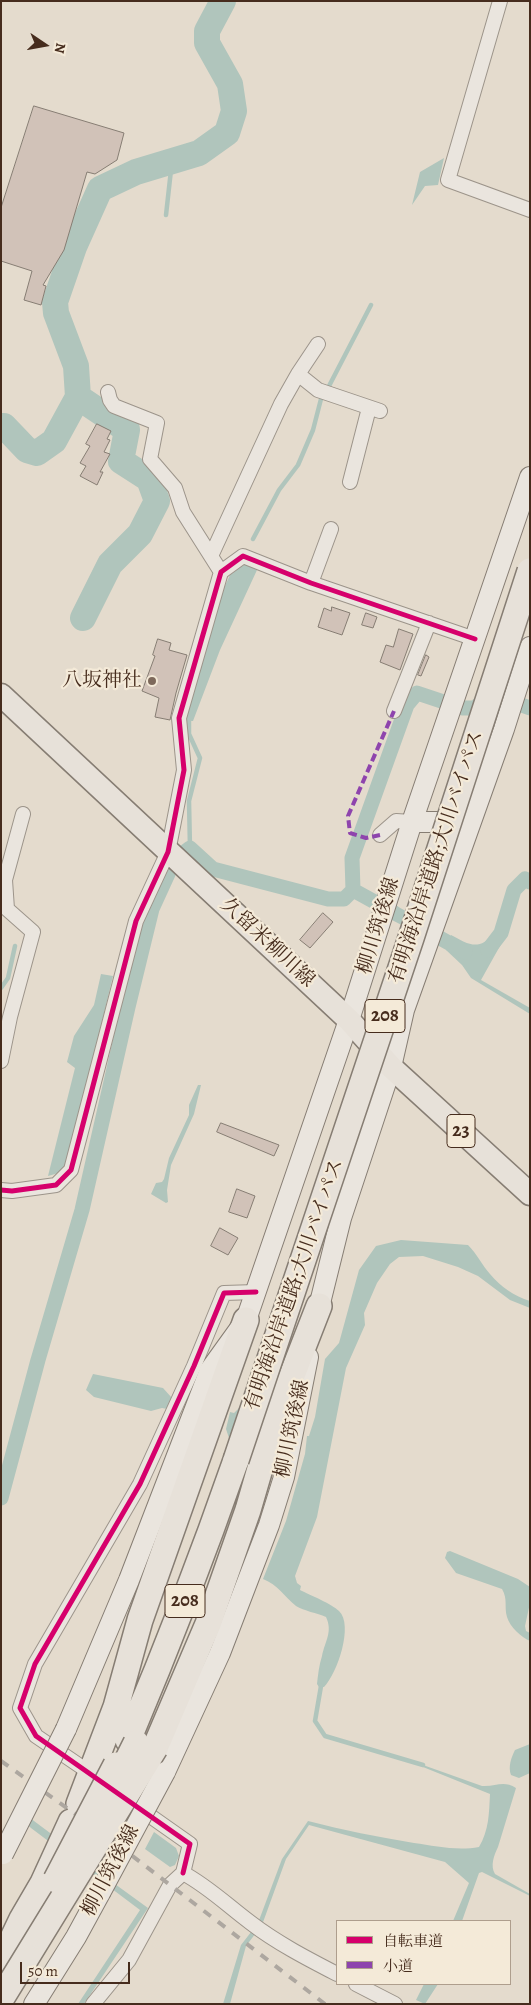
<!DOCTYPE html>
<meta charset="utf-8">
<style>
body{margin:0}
#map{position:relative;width:531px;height:2005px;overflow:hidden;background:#e4dbcd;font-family:Alegreya,"Noto Serif JP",serif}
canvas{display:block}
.frame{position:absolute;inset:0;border:2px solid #462c1d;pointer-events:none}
.legend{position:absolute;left:336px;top:1920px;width:175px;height:65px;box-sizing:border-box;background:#f4ead8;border:1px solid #ae9e8d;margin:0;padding:6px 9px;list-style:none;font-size:15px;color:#462c1d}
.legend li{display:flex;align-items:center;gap:10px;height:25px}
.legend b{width:25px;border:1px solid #ae9e8d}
.north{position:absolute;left:20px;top:20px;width:50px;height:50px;-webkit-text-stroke:4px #f4ead8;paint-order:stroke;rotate:102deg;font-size:14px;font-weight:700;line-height:20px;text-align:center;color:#462c1d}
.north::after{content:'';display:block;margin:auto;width:18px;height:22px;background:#462c1d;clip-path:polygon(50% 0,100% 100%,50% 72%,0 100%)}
.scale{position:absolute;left:20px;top:1962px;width:110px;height:22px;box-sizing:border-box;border:2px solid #462c1d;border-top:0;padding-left:6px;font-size:15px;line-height:18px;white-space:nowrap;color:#462c1d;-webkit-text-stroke:4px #f4ead8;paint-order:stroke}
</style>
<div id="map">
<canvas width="531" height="2005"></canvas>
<div class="frame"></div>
<ul class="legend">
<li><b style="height:6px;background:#d6006c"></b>自転車道</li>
<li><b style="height:6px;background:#8e44ad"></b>小道</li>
</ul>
<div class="north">N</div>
<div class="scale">50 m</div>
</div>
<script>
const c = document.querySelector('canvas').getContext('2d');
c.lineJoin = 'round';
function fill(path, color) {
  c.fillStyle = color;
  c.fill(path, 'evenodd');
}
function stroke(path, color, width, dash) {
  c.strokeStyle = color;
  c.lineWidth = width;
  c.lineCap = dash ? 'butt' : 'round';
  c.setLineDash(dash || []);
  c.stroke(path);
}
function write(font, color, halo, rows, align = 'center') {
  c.font = font + ' Alegreya,"Noto Serif JP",serif';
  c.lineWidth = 4.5;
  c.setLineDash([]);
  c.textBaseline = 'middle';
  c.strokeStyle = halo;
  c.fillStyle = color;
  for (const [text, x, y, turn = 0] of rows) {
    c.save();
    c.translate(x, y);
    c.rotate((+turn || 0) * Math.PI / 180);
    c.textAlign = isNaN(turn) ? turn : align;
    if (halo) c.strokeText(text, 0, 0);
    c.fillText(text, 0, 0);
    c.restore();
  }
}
fill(new Path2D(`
 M444,158L438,185L425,186L412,205L420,172Z
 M245,564L257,570L220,650L193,721H185L202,657L224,588L230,575Z
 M395,905L427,923L421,935L390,919Z
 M494,933L505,937L481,980L530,1008V1014L471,978L462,965L446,950L451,935C468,944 479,952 494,933Z
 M101,974L113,976L68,1163L62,1172L48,1176L75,1068L67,1062L74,1036L94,1005Z
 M198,1085H201L194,1114L171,1165L167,1190L168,1202L166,1203L151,1194L156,1183L162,1182L164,1179L169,1158L189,1115V1105Z
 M401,1240L468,1245C477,1254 482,1265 490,1274C501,1287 514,1296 530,1301V1308L510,1300L478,1276L458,1267L423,1256L399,1257L390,1264L377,1283L364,1313L365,1325L346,1368L317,1517L295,1576L297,1583L301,1586L300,1590C310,1595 332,1604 339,1611C354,1625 337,1674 324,1687H319L317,1684C318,1675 319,1665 322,1656C325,1641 333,1632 326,1617C317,1613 304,1611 296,1606C284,1596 278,1585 263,1579L286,1521L305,1454L307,1436H309L315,1417L325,1359L339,1343L359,1270L376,1246Z
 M93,1374L163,1388L172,1398L167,1409L162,1408L151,1411L94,1397L86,1390Z
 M239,1408L252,1415L244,1444L229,1438L226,1429L230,1412L234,1413Z
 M450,1551L518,1579L530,1587V1603L525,1626L526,1631L530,1633V1641C521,1637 510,1627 507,1617C504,1607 508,1599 502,1589L456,1573L445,1558L447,1552Z
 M530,1744V1773L519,1778L511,1775C508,1767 511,1758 515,1750Z
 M423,1765L482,1786C496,1787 503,1780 516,1788L498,1847C494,1855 490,1866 495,1874L530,1894V1896L482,1872L479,1873L462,1921H453L469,1883L445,1862L309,1825L286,1859L262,1925L246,1946L230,2004H223L241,1945L258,1923L282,1859L308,1821C343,1830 378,1837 414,1843C435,1846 457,1851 479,1847C489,1830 489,1814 490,1794L423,1767Z
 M23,1811L34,1821L93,1865L97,1871L148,1908L84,2004H78L140,1910L31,1828L17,1815Z
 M154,1832L176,1848L179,1856L175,1865L170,1867L145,1849Z
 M424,1984H438L425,2004L416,2000Z`), '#b0c5bc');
stroke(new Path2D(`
 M166,215L172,161
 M329,386L371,305
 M253,539L279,490L298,465L313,430L321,399
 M189,716V734L200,758L189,801L190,848
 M1,988L8,978L15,946
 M321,1686L315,1721L325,1736L423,1765`), '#b0c5bc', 4.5);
stroke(new Path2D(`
 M182,854L190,848L213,869L328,899H344L353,890L352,858L407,705L417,693L462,708H475L490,694L530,708
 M353,890L393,912
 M422,928L465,952
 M488,950L501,933L514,890L525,879L530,882
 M1,1498L38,1360L82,1210L128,1007L152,909L168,874`), '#b0c5bc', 15);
stroke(new Path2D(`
 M78,397L127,430L121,461L149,479L157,501L140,534L110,564L83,618
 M1,426H4L27,450L37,453L54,441L78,397L76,366L56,313L55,302L74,247L100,189L136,172L199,153L227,133L234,111L230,84L207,43V31L223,1`), '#b0c5bc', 26);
const building = new Path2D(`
 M34,106L124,133L117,160L95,174L87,172L64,250L43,285L46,286L41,305L24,300L32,271L1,261V208Z
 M97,424L111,431L107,439L110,440L104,452L110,454L100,472H103L97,485L80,476L86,466L80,463L90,446L86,444Z
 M332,607L350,613L342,635L318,627L324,608L331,611Z
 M366,613L377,617L373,628L362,625Z
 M399,629L413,634L400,670L380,662L386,645L393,647Z
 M158,639L171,643L169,650L187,655L176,693L170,720L155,717L159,698L142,691L155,656L153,655Z
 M426,655L429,657L421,676L418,675Z
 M323,913L333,922L310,948L300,940Z
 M221,1123L279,1145L274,1156L217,1132Z
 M237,1189L255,1196L247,1218L229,1212Z
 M220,1228L238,1238L228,1255L211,1246Z`);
fill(building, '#d1c2b8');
stroke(building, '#867d73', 1);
const minor = new Path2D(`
 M500,1L448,180L530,210
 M318,344L298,374L318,390L380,411
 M108,392L110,400L114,406L157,423L150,459L175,488L183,512L221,572
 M350,482L369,408
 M211,556L281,404L298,374
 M311,583L331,529
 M394,711L429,623
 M380,835L396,821L412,822
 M1,1061L10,1017L33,932L7,909L5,880L23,814
 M1,1190L12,1191L56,1185L71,1170L136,921L168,852L184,770L179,718L221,572L243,556L311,583L475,639
 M83,1768L36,1736L20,1708L35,1664L140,1484L194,1366L224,1293L256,1292
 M119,1794L190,1844L183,1873
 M356,1984L395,2004
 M93,2004L129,1960L170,1885L183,1873C209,1887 228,1906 251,1923C277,1943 308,1959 337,1974`);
const secondary = new Path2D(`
 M412,822H463
 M316,1319L341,1218L391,1067L404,1010L504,729L530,647
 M66,1729L129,1580L210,1370L246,1320L349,1020L412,822L530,477
 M165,1772L220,1653L269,1525L284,1477L308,1357
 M34,2004L76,1937L100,1893`);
const primary = new Path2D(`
 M1,695L349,1020L391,1067L530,1194`);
const motorway = new Path2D(`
 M128,1740C167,1648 203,1555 236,1460
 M155,1748L208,1624L248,1510L273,1424L319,1306
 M79,1804L116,1707L140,1620L246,1320
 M1,1963L22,1919L43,1883L71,1822`);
stroke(minor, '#9c948a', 16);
stroke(secondary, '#867d73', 22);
stroke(primary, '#867d73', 25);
stroke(motorway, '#867d73', 28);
stroke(minor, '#eae5de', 14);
stroke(secondary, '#eae5de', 20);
stroke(primary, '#e7e1d9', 22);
stroke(motorway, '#e7e1d9', 25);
stroke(new Path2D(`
 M1,1761L109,1838L325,2004`), '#ada7a0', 4, [9, 9]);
const secondaryBridge = new Path2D(`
 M3,1854L66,1729
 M100,1893L165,1772`);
const motorwayBridge = new Path2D(`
 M236,1460L411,938L530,571
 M115,1785L136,1743
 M56,1880L116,1765
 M1,1999L155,1748`);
stroke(secondaryBridge, '#867d73', 22, []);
stroke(motorwayBridge, '#867d73', 28, []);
stroke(secondaryBridge, '#eae5de', 20);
stroke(motorwayBridge, '#e7e1d9', 25);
stroke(new Path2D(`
 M380,835L366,838L350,833L348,816L394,711`), '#8e44ad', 4, [8, 4]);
stroke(new Path2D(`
 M1,1190L12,1191L56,1185L71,1170L136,921L168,852L184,770L179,718L221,572L243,556L311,583L475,639
 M183,1873L190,1844L36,1736L20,1708L35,1664L140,1484L194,1366L224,1293L256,1292`), '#d6006c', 5);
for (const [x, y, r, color] of [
 [152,681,5,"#7d695b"]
]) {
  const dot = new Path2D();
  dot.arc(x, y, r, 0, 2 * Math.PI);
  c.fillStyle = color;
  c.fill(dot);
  stroke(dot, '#f4ead8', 2);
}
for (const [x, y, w] of [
 [385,1016,40],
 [461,1131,28],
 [185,1601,40]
]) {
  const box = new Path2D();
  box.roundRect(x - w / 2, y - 16.5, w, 33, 4);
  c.fillStyle = '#f4ead8';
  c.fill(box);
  stroke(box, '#462c1d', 1);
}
write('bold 19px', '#462c1d', null, [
 ["208",385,1016],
 ["23",461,1131],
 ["208",185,1601]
]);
write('20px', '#462c1d', '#f4ead8', [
 ["八坂神社",142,681]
], 'right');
write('20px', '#462c1d', '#f4ead8', [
 ["有明海沿岸道路;大川バイパス",437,857,-72],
 ["柳川筑後線",379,926,-73],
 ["久留米柳川線",267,943,43],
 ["有明海沿岸道路;大川バイパス",295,1285,-71],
 ["柳川筑後線",293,1429,-78],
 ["柳川筑後線",111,1871,-62]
]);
</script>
